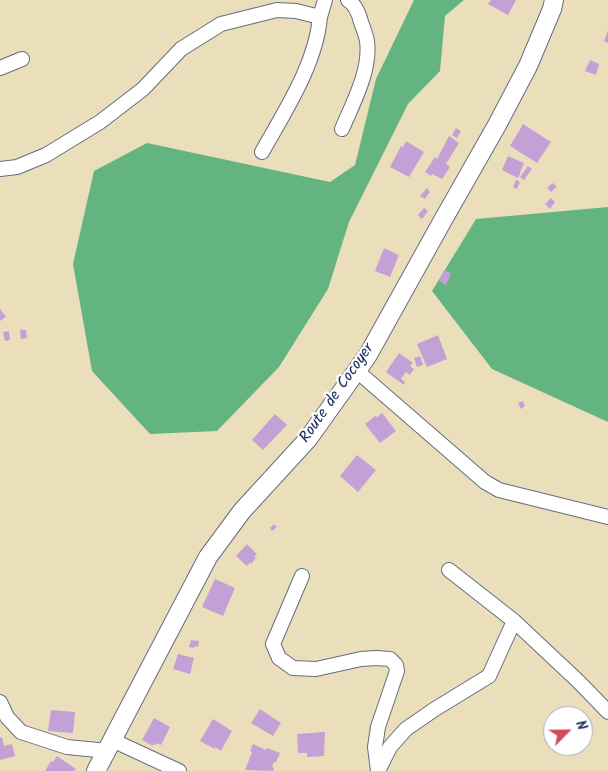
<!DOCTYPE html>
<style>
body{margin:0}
#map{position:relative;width:608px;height:771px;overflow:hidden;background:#ebdfbb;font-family:Kalam,sans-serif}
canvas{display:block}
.north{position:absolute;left:543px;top:706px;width:50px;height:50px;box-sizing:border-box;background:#fff;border:1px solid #a4acbf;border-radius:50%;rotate:67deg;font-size:14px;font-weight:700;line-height:20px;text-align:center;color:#1b2f5e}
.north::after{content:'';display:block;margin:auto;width:18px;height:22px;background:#d1495b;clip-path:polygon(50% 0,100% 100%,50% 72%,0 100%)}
</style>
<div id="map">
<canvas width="608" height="771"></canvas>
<div class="north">N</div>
</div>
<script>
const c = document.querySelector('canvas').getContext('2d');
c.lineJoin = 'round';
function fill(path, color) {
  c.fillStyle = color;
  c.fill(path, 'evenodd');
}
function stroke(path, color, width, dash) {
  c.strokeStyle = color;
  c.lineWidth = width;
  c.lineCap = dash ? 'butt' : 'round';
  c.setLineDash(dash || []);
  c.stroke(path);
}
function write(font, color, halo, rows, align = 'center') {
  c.font = font + ' Kalam,sans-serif';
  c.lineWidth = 4.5;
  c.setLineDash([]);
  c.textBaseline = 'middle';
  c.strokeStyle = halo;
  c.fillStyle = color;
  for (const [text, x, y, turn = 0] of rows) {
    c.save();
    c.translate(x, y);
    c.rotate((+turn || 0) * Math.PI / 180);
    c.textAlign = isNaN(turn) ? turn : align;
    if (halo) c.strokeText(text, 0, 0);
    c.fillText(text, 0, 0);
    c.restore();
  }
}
fill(new Path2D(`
 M414,0H464L445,16L440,71L408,104L349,222L328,289L279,367L217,431L150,434L92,371L73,264L94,171L147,143L330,182L355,165L376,79Z
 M608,207V422L492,369L432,291L476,219Z`), '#63b480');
fill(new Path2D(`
 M491,0H516L508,15L488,4Z
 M608,30V43L604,41Z
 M590,60L599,64L596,75L585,71Z
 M523,124L551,142L537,163L510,146Z
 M456,128L461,131L457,138L452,135Z
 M449,136L459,143L446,164L450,167L442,179L432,174L431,176L425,172L435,157L437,159Z
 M406,141L424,152L409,177L390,167L401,146L403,147Z
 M508,156L524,163L518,178L502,170Z
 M528,166L532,169L524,180L520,177Z
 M516,180L520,182L517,189L513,187Z
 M553,183L557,187L551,192L547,188Z
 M427,188L430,192L425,199L420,196Z
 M551,198L555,202L550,209L545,204Z
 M424,208L428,211L422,219L418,215Z
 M384,248L399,255L390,277L375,271Z
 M444,270L451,273L446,285L439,281Z
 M0,309L6,317L0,321Z
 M20,330H26L27,338L21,339Z
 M9,331L10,340L5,341L3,332Z
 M438,335L447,359L427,367L417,344Z
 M399,353L413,363L410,366L414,369L410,375L406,372L401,379L405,382L404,385L386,372Z
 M420,356L423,365L417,367L414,358Z
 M523,401L525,406L521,409L518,403Z
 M382,413L396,431L380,443L365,424L375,416L377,417Z
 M275,414L287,425L263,450L252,440Z
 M357,455L376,470L358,492L340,476Z
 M274,524L277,527L272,531L270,528Z
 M247,544L257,554L254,557L256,558L251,564V562L247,566L236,556Z
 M215,579L235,588L223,616L202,607Z
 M191,640L199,641L198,647L195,646L194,648L189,647Z
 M178,654L194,658L190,674L173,669Z
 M260,709L281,723L273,736L251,723Z
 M51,710L75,712L73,733L48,731Z
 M154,718L170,727L161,745L157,743L156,745L154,744L153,746L142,740Z
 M213,719L232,731L221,751L215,747V749L200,741Z
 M325,732L324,756L307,757V753H298L297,734Z
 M2,737L4,746L12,744L15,756L0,760V738Z
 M253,744L266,750L267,748L280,753L276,762H274L272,767L274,768L273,771L245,770L252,752L250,751Z
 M57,756L76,769L74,771H45L51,761L53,762Z`), '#c3a1d6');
const minor = new Path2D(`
 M0,68L22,59
 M342,129C353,103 371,70 367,41C366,35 363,28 361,22C359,14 356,5 348,0
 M262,152C285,111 316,64 320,17
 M0,169L17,167L46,155L100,122L143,89L181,49L221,24L277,10L296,11L320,17L325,0
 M357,371L485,482L499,490L608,517
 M449,570L514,621
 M302,576L273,644L279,658L293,668L316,669L361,659L376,658L390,659L396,665L397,671L378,727L375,747L378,771
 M0,702L7,717L21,732L67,747L108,751
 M112,740L179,771
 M378,771L390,747L406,729L435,709L489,676L514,621L579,682L608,712`);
const major = new Path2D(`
 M96,771L208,557L242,511L308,439L368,355L443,220L497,125L528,66L552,9L554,0`);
stroke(minor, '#646d7f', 16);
stroke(major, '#646d7f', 20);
stroke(minor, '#fff', 14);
stroke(major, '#fff', 18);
write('16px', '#1b2f5e', '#fff', [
 ["Route de Cocoyer",338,394,-55]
]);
</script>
